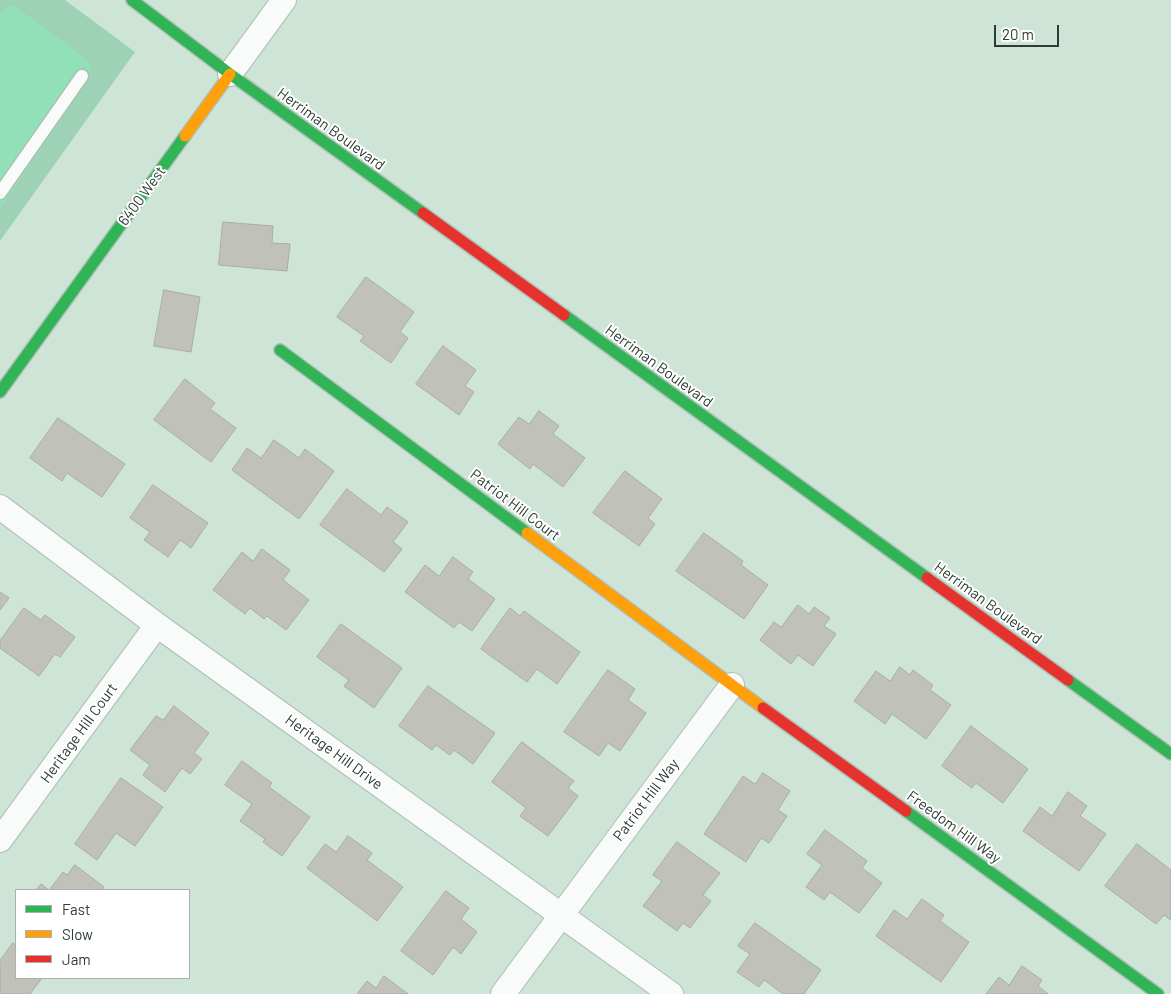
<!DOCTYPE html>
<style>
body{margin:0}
#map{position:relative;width:1171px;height:994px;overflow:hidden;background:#cee4d7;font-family:Barlow,sans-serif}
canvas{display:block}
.legend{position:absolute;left:15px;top:889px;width:175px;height:90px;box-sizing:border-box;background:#fff;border:1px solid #abb1ae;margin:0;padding:6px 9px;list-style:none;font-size:15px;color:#2d3c34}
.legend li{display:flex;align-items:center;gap:10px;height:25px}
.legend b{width:25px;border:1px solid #abb1ae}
.scale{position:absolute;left:994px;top:25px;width:65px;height:22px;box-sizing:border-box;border:2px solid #2d3c34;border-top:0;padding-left:6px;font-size:15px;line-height:18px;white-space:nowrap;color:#2d3c34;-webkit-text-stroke:4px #fff;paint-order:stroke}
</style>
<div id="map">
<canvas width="1171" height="994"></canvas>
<ul class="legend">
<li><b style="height:6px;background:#30b455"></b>Fast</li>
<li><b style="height:6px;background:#ff9f0a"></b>Slow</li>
<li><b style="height:6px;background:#e5322d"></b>Jam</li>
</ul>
<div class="scale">20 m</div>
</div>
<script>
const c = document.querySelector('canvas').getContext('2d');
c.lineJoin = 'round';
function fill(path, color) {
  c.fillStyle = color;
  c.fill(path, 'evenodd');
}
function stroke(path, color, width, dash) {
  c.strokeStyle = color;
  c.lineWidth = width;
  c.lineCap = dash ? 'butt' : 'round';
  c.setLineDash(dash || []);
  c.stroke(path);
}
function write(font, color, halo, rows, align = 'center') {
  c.font = font + ' Barlow,sans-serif';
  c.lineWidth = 4;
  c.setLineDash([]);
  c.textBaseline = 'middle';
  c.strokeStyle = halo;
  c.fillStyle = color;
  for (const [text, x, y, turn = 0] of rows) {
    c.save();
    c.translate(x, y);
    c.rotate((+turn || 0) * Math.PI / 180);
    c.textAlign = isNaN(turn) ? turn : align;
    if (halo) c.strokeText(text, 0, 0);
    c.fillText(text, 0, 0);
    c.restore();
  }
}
fill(new Path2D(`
 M0,0H65L135,52L0,241Z`), '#9dd2b6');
fill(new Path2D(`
 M6,6H15L84,57L91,65L90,77L0,209V14Z`), '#91e0b8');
const building = new Path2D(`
 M223,222L273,226L272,243L290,244L287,271L219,265Z
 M366,277L414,312L400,332L408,338L391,363L360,341L364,336L337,317Z
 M164,290L200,297L191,352L154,346Z
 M443,346L476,370L465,386L474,392L459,415L416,384Z
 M185,379L215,403L210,409L236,428L211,462L154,420Z
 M539,411L559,426L553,434L585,458L563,487L533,464L530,469L498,444L519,417L529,424Z
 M58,418L125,464L102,497L67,473L62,481L30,458Z
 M274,440L299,458L305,449L334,471L299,519L232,470L247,448L261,458Z
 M625,471L662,499L648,518L655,524L639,546L593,513Z
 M153,485L208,523L191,548L180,540L168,557L144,540L150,532L130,518Z
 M347,489L381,515L387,507L408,522L393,542L402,549L384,572L320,525Z
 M704,533L743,561L741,565L768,585L744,619L676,571Z
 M262,549L290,570L283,580L309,600L286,630L267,616L264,619L250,608L245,614L213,590L242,552L253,561Z
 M453,557L473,572L468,579L495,599L472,631L459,622L454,628L405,592L425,565L439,576Z
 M0,592L9,598L0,610Z
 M798,605L809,614L814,607L830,618L824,626L836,634L813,666L798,655L791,664L760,640L774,622L781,627Z
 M24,608L41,620L45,615L75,637L60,657L55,654L39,676L0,648V641Z
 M510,608L520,616L524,611L580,652L557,684L537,669L527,682L481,649Z
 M341,624L402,668L374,708L344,686L349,680L317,657Z
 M900,667L910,675L913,670L933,685L930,690L951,705L926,739L892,714L885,724L854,701L876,671L890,681Z
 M608,670L635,689L628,700L646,713L620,751L608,743L599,756L564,732Z
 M428,686L495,733L473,764L454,750L450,755L436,745L432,750L399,726Z
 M174,706L209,733L194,753L202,759L190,774L182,768L165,792L143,775L150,765L130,750L156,716L163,720Z
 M971,726L1028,769L1003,803L976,783L972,788L942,766Z
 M522,742L574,781L568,788L578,796L548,836L520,816L526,808L492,782Z
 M242,761L272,783L269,787L310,817L282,856L263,842L265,839L240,821L252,804L225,785Z
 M763,773L790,791L778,810L787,816L769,843L761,838L746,862L704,834L743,776L755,784Z
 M121,778L163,807L135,846L116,833L97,860L75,844Z
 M1068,792L1087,806L1080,816L1106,834L1079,871L1023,831L1040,807L1052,816Z
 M825,830L867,861L862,868L882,883L859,913L830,892L824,900L806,887L822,865L807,854Z
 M348,836L372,853L367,860L403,887L377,921L307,868L325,844L336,852Z
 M677,842L720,873L703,895L711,901L690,928L683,923L677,931L643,906L662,881L653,875Z
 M1137,844L1171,870V920L1164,915L1156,924L1105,886Z
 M75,865L104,887L102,890H36L41,884L49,890L63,872L67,875Z
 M446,891L469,908L461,919L477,932L461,954L453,947L433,975L401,951Z
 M922,899L944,915L940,921L969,942L941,982L876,936L894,910L907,919Z
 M755,923L821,970L804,994H783L764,980L759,987L737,972L750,954L738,946Z
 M13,943L16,945V978H42L30,994H0V961Z
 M1022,966L1042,980L1038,986L1048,994H986L999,977L1009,985Z
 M384,976L408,994H357L367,981L376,988Z`);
fill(building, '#c0c2ba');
stroke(building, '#a9aca4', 1);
const lane = new Path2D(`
 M0,193L82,76`);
const street = new Path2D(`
 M230,74L284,0
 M0,507L157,625L671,994
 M0,840L157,625
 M503,994L732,685`);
const fast = new Path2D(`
 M132,0L230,74L423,213
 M564,315L927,578
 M280,350L527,533
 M0,392L185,136
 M1068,680L1171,754
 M906,811L1158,994`);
const slow = new Path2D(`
 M185,136L230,74
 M527,533L763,708`);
const jam = new Path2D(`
 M423,213L564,315
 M927,578L1068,680
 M763,708L906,811`);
stroke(lane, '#adbeb4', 15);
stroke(street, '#adbeb4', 26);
stroke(fast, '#adbeb4', 14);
stroke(slow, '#adbeb4', 14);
stroke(jam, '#adbeb4', 14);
stroke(lane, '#f8fbf9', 12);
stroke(street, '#f8fbf9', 24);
stroke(fast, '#30b455', 11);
stroke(slow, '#ff9f0a', 11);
stroke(jam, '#e5322d', 11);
write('15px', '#2d3c34', '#fff', [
 ["Herriman Boulevard",331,129,36],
 ["6400 West",142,196,-54],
 ["Herriman Boulevard",659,366,36],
 ["Patriot Hill Court",515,505,37],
 ["Herriman Boulevard",988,603,36],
 ["Heritage Hill Court",79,733,-54],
 ["Heritage Hill Drive",334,752,36],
 ["Patriot Hill Way",646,800,-53],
 ["Freedom Hill Way",954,827,36]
]);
</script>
